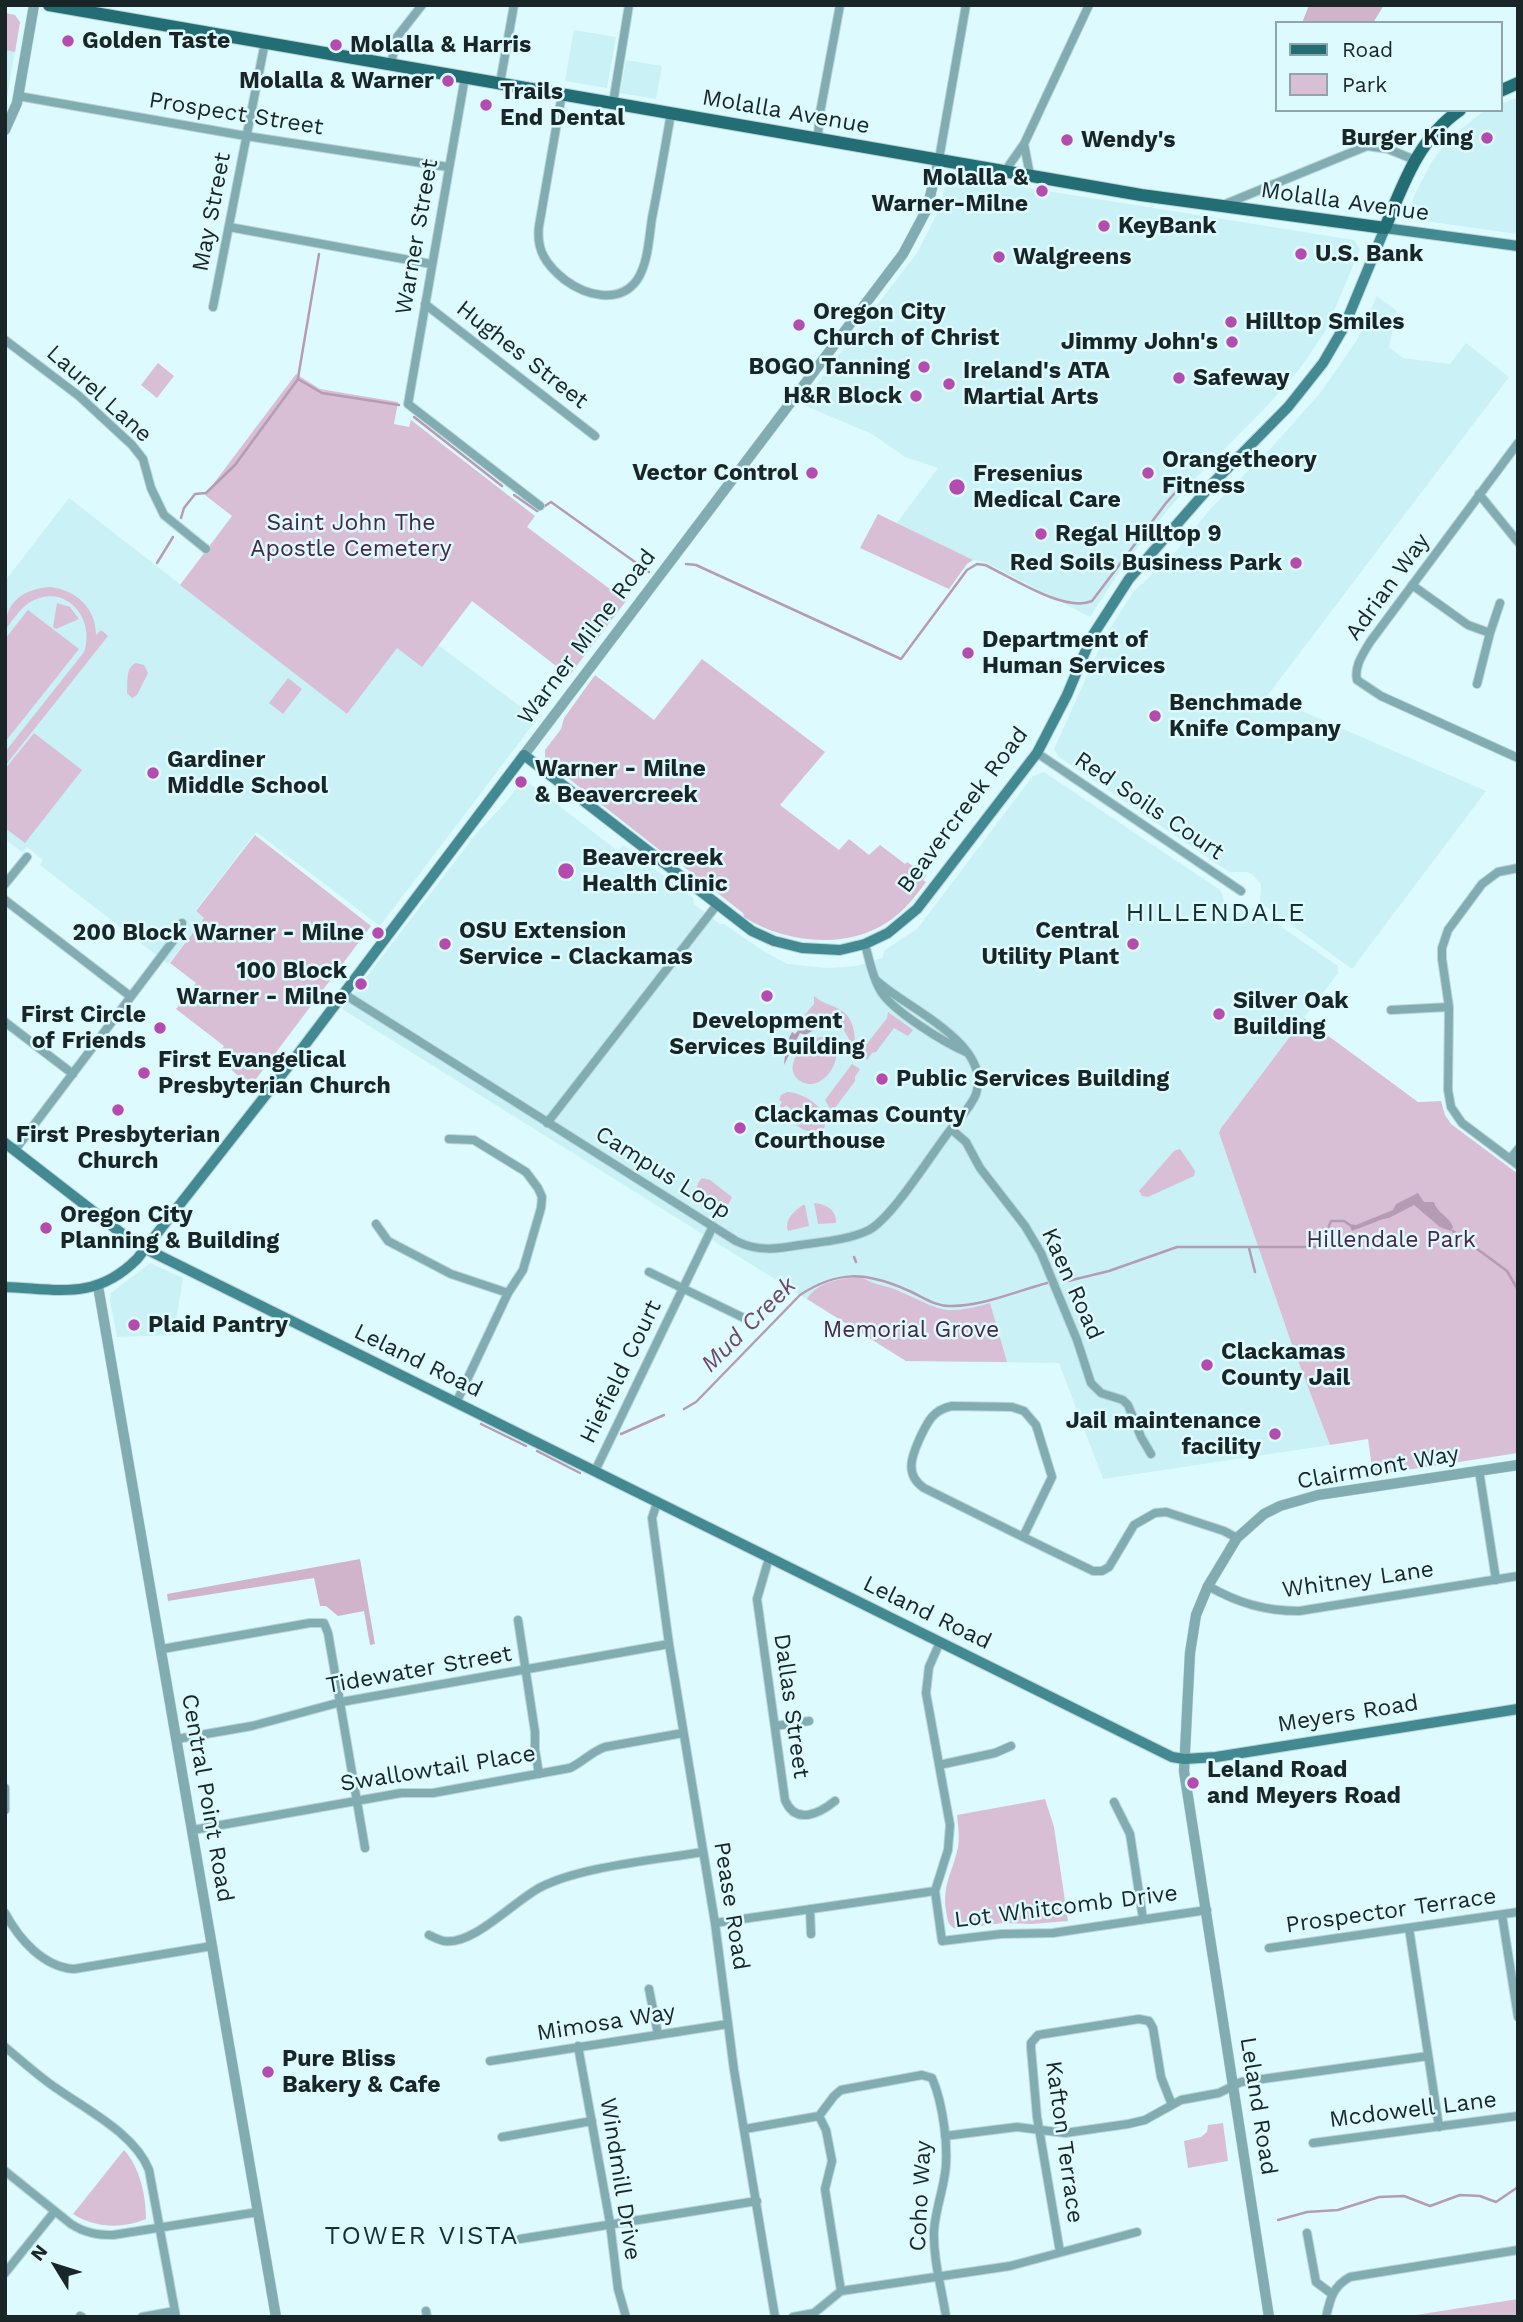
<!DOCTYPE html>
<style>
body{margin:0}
#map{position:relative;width:1523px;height:2322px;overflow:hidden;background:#ddfbfe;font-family:"Work Sans",sans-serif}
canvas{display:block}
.frame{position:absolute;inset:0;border:7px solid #192526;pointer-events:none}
.legend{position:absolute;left:1275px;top:21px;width:228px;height:91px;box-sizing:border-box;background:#ddfbfe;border:2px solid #8fa5a8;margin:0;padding:9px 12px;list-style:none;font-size:21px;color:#192526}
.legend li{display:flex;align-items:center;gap:14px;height:35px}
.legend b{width:35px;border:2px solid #8fa5a8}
.north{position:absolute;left:21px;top:2231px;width:70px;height:70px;-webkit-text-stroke:5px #ddfbfe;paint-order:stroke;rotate:308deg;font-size:19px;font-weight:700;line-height:28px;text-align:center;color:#192526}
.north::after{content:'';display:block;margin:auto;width:24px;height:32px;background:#192526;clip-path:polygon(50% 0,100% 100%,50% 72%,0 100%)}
</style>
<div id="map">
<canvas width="1523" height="2322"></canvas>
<div class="frame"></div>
<ul class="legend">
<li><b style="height:9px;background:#236d75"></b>Road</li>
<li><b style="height:19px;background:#d9bfd6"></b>Park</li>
</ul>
<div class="north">N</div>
</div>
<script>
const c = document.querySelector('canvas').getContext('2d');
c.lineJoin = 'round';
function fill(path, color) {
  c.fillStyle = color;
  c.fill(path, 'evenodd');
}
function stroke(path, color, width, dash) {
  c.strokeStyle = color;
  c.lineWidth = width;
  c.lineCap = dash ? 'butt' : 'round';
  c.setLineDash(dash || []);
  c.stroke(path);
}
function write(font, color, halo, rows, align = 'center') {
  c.font = font + ' "Work Sans",sans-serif';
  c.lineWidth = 5;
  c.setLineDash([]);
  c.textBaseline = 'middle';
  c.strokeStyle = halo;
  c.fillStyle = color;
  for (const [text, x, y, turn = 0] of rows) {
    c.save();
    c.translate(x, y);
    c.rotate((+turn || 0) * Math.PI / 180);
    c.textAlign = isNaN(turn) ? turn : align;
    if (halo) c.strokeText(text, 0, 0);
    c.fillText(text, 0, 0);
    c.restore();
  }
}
fill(new Path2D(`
 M5,13L15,15L20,23L5,108Z
 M574,30L616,37L607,88L565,81Z
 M626,60L662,66L656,99L620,93Z
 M1518,97V234L1425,221L1417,217L1412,209L1413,198L1431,163L1449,139L1481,113L1487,110H1500V104Z
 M959,177L1354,240L1360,249L1326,330L1301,367L1269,404L1195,479L1166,512L1123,566L1090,617L985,562L973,560L896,524L938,468L905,457L872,434L801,404L917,253L937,214L945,187Z
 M1377,296L1397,311L1389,347L1403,358L1450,364L1466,343L1509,377L1267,696L1486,791L1352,969L1260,902L1261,884L1252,874L1247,872H1229L1059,757L1054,749L1105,636L1134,591L1172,556L1212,507L1273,446L1321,392L1357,340Z
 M69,498L347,714L397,647L422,666L438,645L537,719L380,926L256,832L195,911L204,918L168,964L40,865L43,860L27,847L22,852L5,839V581Z
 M1044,772L1220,890L1227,907L1239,912L1254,908L1338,966V973L1221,1128L1219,1133L1292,1345L1330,1445L1103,1479L1059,1363L906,1361L342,1009L476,834L505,803L524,779L618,851L623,845L693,898L694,904L720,924H724L762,950L787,964L827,968L857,966L882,958L885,950L917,929L1033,776Z
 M150,1263L183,1278L174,1335L117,1337L110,1300L111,1293Z`), '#c9f1f6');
fill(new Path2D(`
 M5,13L15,15L20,22L15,52L5,50Z
 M158,363L174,376L157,398L141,385Z
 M296,374L320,389L398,402L394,424L409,427L411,420L535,516L527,527L626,601L569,676L472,601L422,667L397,648L347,714L180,585L232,516L205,495Z
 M878,514L973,560L967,564L949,589L860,548Z
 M50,587C76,590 96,608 96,635L101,630L108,636L5,766V752L84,652C96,619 66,583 32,601C20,608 13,620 5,630C5,602 23,589 50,587Z
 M57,603L70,607L79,619L56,629L53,627Z
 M28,610L79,649L5,742V639Z
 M702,659L825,752L780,805L839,850L849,839L869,855L880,845L905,864L907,862L926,875L923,880L926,882C917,894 908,906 897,915C855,951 788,945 744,917L743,913L683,866V864L678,860L676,863L545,760V750L561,729L564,718L595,675L654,720Z
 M136,663L144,665L148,673L137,695L132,698L127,693C128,682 125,668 136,663Z
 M288,678L302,689L283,714L269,703Z
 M34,733L82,770L25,843L5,828V769Z
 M255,835L371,926L250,1087L217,1056L224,1046L176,1009L196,983L170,963L204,918L196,911Z
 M814,996C822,1003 829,1004 839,1009C855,1017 857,1039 853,1054L849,1051V1039L841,1025L827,1022L814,1025L803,1017L814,1004Z
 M888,1012L913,1030L908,1036L894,1028L876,1052L872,1053L867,1060L859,1054L887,1018Z
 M1304,1018L1418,1102L1441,1101L1445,1115L1451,1124L1518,1174V1453L1373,1475L1368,1439L1330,1445L1292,1345L1219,1133L1221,1128Z
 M820,1037C855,1042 827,1095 802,1082C779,1069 804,1040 820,1037Z
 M852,1064L860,1069L855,1077V1081L832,1112L825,1100Z
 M787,1092C805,1093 831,1109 824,1129C815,1135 804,1131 796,1125L801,1117L796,1112L790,1120L786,1117L791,1109L786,1105L782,1110L780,1105L782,1102L779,1100L781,1095Z
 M1180,1149L1195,1171L1194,1176L1148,1197L1142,1196L1139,1191L1174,1151Z
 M702,1178L710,1180L732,1197L727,1207L719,1208L696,1193L698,1183Z
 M814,1203C826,1204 837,1210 836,1223L818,1224Z
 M803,1205H805L809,1226L788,1231C784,1220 794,1211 803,1205Z
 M862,1277C871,1284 883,1285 894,1289C939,1307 938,1318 990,1303L1007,1362L906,1361L807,1299C818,1281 842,1278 862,1277Z
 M1045,1799L1054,1827L1068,1921L1032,1924L1003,1923L956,1929C947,1925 948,1920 946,1911C942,1884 953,1872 958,1847C960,1836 958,1826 957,1815Z
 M1223,2123L1228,2161L1188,2168L1184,2141L1201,2137L1207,2132L1208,2125Z
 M124,2150C140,2167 146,2196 146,2219C122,2229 95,2228 73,2214Z
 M1518,2299V2317H1403Z`), '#d9bfd6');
fill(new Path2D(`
 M1309,5H1384L1373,23H1302Z
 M360,1559L375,1644L370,1645L364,1611L338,1616L326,1606H320L314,1578L168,1601L167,1594Z`), '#cfb4cc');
fill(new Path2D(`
 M805,1023L814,1030L805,1035L800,1033L784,1065L785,1055L782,1053L792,1032L795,1034Z
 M1418,1193L1424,1202H1434C1436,1212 1449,1216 1453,1227L1451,1231L1440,1227L1414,1205L1389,1218L1383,1219L1352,1231L1349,1224L1356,1225L1393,1210L1396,1204Z`), '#b59bb3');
stroke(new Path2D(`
 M298,378L319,254
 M414,417L502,486
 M514,495L537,511L551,502L649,572
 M181,518L184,508L195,494L206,493L235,465L298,379L322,393L399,405
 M157,563L173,537
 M686,564L696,565L901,659L967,570L977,564L985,565C1011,577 1065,613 1092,601L1166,503L1190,476
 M1453,1231L1507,1271L1518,1290
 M1249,1248L1255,1272
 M854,1257L856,1262
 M1068,1281L1109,1271L1177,1247H1316L1324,1238L1331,1221H1344L1350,1225
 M684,1409L696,1402L800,1295C838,1270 866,1272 907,1290C922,1296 935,1307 952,1306C983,1306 1017,1291 1047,1283
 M481,1424L526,1446
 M621,1434L664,1415
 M537,1451L580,1473
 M1278,2220L1307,2212L1338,2210L1379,2197L1404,2196L1430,2206L1460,2195L1480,2196L1496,2202L1518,2187`), '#b59bb3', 2.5);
const minor = new Path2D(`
 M391,64L397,37L422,5
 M465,77L408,404L540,506
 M500,83L514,5
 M562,94L539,226C536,250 546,265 565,280C585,295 619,305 637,280C648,264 649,238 652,218C659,183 665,148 671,113
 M18,96L246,136L448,167
 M613,103L629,5
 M818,138L819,118L840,5
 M1024,144L1030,175
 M939,159L966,5
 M1005,171L1024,144L1089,5
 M1223,205L1367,146L1388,149L1415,160
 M229,227L431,264
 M425,304L595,436
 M213,307L265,42
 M5,340L79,396L132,445L143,459L151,488L164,515L206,549
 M1518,443L1370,642C1363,654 1354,666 1357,680L1381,696L1518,758
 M1479,494L1518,542
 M1412,585L1468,625L1490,633L1500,603
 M1477,684L1490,633
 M1037,753L1241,891
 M1518,868L1498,872L1482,884L1448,930L1442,948V959L1449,1007L1448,1090L1451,1107L1462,1123L1518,1165
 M5,884L27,857
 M5,900L130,996
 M865,944C869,959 872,976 880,990C892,1011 945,1043 968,1053
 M876,980C905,1008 993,1043 976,1094C971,1107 960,1118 951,1129L966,1142L980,1168L1025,1226L1041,1253L1077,1340L1091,1383L1101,1393L1123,1400L1128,1405L1141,1437L1151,1454
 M344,994L736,1241C758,1252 777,1249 800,1245C821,1242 849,1240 869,1230C893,1217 932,1153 951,1129
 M1391,1010L1449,1007
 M5,1022L73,1074
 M547,1123L716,906
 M449,1139L474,1140L526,1172L538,1188L542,1197L541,1208L523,1270L508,1293L456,1403
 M15,1150L182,929V923
 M1510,1159L1518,1149
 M376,1224L388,1241L451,1274L508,1293
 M649,1272L744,1318
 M952,1406L1012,1407L1024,1411L1036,1425L1052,1477L1023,1537L924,1488C905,1475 911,1458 919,1440C927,1423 932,1410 952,1406Z
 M1479,1470L1496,1580
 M595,1471L713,1226
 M657,1503L652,1518L669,1644L715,1923L734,2070L775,2317
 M1023,1537L1093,1571H1102L1109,1567L1134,1525L1155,1513L1166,1512L1224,1531L1237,1538
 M769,1558L757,1599L785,1800C796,1826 820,1813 835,1801
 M1208,1586C1238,1603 1265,1611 1299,1611L1518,1576
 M518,1620L535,1732V1750L539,1774
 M940,1642L929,1667L926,1693L950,1825L948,1850L935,1891L942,1941L1001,1934L1053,1933L1207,1910
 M162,1649L310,1623H324L328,1633L365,1848
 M775,1726L809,1721
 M177,1739L252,1726L341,1702L669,1644
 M939,1765L995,1753L1011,1746
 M5,1788V1810
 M1114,1802L1130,1834L1143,1919
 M193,1830L401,1793H433L570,1768C583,1762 591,1752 605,1747L683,1733
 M810,1909L811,1934
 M5,1913C19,1939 43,1967 74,1969L212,1946
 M1502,1915L1518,2017
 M715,1923L935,1891
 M1409,1928L1439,2127
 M429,1935C433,1937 439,1940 444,1941C473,1946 515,1900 541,1887C583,1866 656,1860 703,1852
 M1269,1948L1518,1912
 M649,1989L658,2034
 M578,2046L610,2223L618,2289L626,2317
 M5,2047C22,2061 38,2076 56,2088C87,2110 135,2134 149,2170L176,2317
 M490,2061L728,2024
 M819,2116L826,2130L832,2161L825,2189L841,2291
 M745,2129L819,2116L834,2096L841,2090L922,2075L932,2078C943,2103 950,2152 944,2179C941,2197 935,2213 934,2231C933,2260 942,2289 946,2317
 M945,2136L1017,2127L1065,2133L1128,2124L1145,2120L1181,2100L1219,2093L1241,2082L1428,2056
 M502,2137L592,2121
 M1313,2143L1518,2116
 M5,2171L71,2224C85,2233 97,2235 113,2235L258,2212
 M1307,2233L1316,2282L1332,2294
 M520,2239L757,2201
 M1060,2252L1037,2117L1031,2048V2043L1038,2035L1139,2019L1149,2021L1153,2028L1161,2077L1172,2105
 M5,2273L55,2211
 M426,2311L427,2317
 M80,2316L82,2317
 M142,2317L175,2311
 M793,2317L814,2313L841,2291L1010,2266L1137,2232
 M1326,2317C1330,2299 1333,2286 1350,2277L1518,2250`);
const tertiary = new Path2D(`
 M5,130L17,103L34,5
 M524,755L903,254L927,209L939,159
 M98,1286L276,2317
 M1269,2317L1184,1771L1190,1653L1196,1615L1208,1586L1237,1538L1264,1514L1280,1506L1318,1495L1518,1465`);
const secondary = new Path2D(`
 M5,1143L129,1239L146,1249L1172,1757L1184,1759L1216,1757L1518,1709
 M5,1287C58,1289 95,1301 137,1259L298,1054L524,755L752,931L774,941L802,948L840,950L865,944L888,933L917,909L1037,753L1067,695L1091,638L1129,579L1213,483L1288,407L1323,363L1344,327L1385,228L1518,246`);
const primary = new Path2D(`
 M49,5L1141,195L1385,228C1403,184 1419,138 1460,110
 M1500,91L1518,83`);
stroke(minor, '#bad4d7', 10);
stroke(tertiary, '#bad4d7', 11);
stroke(secondary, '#bad4d7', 12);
stroke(primary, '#bad4d7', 14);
stroke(minor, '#81adb2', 8);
stroke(tertiary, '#81adb2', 10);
stroke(secondary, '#438991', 10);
stroke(primary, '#236d75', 12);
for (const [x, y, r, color] of [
 [68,41,7,"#b44cb0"],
 [336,45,7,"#b44cb0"],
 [448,81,7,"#b44cb0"],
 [486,105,7,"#b44cb0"],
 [1487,138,7,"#b44cb0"],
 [1067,140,7,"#b44cb0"],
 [1042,191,7,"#b44cb0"],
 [1104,226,7,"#b44cb0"],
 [1301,254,7,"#b44cb0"],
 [999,257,7,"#b44cb0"],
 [1231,322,7,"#b44cb0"],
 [799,325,7,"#b44cb0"],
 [1232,342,7,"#b44cb0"],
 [924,367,7,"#b44cb0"],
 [1179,378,7,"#b44cb0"],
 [949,384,7,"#b44cb0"],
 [916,396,7,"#b44cb0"],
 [812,473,7,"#b44cb0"],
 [1148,473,7,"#b44cb0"],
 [957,487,9,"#b44cb0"],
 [1041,534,7,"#b44cb0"],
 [1296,563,7,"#b44cb0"],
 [968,653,7,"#b44cb0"],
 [1155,716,7,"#b44cb0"],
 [153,773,7,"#b44cb0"],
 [521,782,7,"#b44cb0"],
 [566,871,9,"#b44cb0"],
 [378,933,7,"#b44cb0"],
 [445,944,7,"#b44cb0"],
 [1133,944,7,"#b44cb0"],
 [361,984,7,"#b44cb0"],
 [767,996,7,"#b44cb0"],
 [1219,1014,7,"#b44cb0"],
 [160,1028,7,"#b44cb0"],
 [144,1073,7,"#b44cb0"],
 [882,1079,7,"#b44cb0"],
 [118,1110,7,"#b44cb0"],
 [740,1128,7,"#b44cb0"],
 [46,1228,7,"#b44cb0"],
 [134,1325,7,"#b44cb0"],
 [1207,1365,7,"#b44cb0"],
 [1275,1434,7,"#b44cb0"],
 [1193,1783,7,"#b44cb0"],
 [268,2072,7,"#b44cb0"]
]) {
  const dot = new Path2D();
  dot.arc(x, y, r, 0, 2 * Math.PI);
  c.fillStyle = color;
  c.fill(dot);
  stroke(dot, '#ddfbfe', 2.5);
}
write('bold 23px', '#192526', '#ddfbfe', [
 ["Golden Taste",82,41],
 ["Molalla & Harris",350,45],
 ["Molalla & Warner",434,81,"right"],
 ["Trails",500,92],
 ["End Dental",500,118],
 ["Burger King",1473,138,"right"],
 ["Wendy's",1081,140],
 ["Molalla &",1028,178,"right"],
 ["Warner-Milne",1028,204,"right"],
 ["KeyBank",1118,226],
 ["U.S. Bank",1315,254],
 ["Walgreens",1013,257],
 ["Oregon City",813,312],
 ["Church of Christ",813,338],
 ["Hilltop Smiles",1245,322],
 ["Jimmy John's",1218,342,"right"],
 ["BOGO Tanning",910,367,"right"],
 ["Ireland's ATA",963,371],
 ["Martial Arts",963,397],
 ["Safeway",1193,378],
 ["H&R Block",902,396,"right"],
 ["Orangetheory",1162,460],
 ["Fitness",1162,486],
 ["Vector Control",798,473,"right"],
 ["Fresenius",973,474],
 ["Medical Care",973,500],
 ["Regal Hilltop 9",1055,534],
 ["Red Soils Business Park",1282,563,"right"],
 ["Department of",982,640],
 ["Human Services",982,666],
 ["Benchmade",1169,703],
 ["Knife Company",1169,729],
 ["Gardiner",167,760],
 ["Middle School",167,786],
 ["Warner - Milne",535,769],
 ["& Beavercreek",535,795],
 ["Beavercreek",582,858],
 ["Health Clinic",582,884],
 ["OSU Extension",459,931],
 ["Service - Clackamas",459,957],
 ["Central",1119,931,"right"],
 ["Utility Plant",1119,957,"right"],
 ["200 Block Warner - Milne",364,933,"right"],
 ["100 Block",347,971,"right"],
 ["Warner - Milne",347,997,"right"],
 ["Silver Oak",1233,1001],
 ["Building",1233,1027],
 ["First Circle",146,1015,"right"],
 ["of Friends",146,1041,"right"],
 ["Development",767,1021,"center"],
 ["Services Building",767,1047,"center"],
 ["First Evangelical",158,1060],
 ["Presbyterian Church",158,1086],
 ["Public Services Building",896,1079],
 ["Clackamas County",754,1115],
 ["Courthouse",754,1141],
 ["First Presbyterian",118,1135,"center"],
 ["Church",118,1161,"center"],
 ["Oregon City",60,1215],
 ["Planning & Building",60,1241],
 ["Plaid Pantry",148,1325],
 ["Clackamas",1221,1352],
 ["County Jail",1221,1378],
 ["Jail maintenance",1261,1421,"right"],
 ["facility",1261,1447,"right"],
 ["Leland Road",1207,1770],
 ["and Meyers Road",1207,1796],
 ["Pure Bliss",282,2059],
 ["Bakery & Cafe",282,2085]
], 'left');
write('23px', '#192526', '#ddfbfe', [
 ["Molalla Avenue",786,112,10],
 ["Prospect Street",236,114,9],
 ["Molalla Avenue",1345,202,8],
 ["May Street",212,212,-79],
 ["Warner Street",417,237,-80],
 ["Hughes Street",522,355,38],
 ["Laurel Lane",99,394,42],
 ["Adrian Way",1388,587,-54],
 ["Warner Milne Road",587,637,-53],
 ["Red Soils Court",1149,806,34],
 ["Beavercreek Road",963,810,-53],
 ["Campus Loop",663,1173,32],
 ["Kaen Road",1072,1284,66],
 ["Leland Road",418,1361,26],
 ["Hiefield Court",621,1372,-64],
 ["Clairmont Way",1378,1468,-10],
 ["Whitney Lane",1358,1580,-8],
 ["Leland Road",927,1613,26],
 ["Tidewater Street",419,1670,-10],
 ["Dallas Street",791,1706,82],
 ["Meyers Road",1348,1714,-9],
 ["Swallowtail Place",438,1769,-9],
 ["Central Point Road",207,1798,80],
 ["Pease Road",731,1906,81],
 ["Lot Whitcomb Drive",1066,1907,-7],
 ["Prospector Terrace",1391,1911,-8],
 ["Mimosa Way",606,2023,-9],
 ["Leland Road",1258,2106,81],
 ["Mcdowell Lane",1413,2110,-7],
 ["Kafton Terrace",1064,2142,82],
 ["Windmill Drive",620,2179,81],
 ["Coho Way",921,2196,-87]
]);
write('23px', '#492547', '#ddfbfe', [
 ["Saint John The",351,523],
 ["Apostle Cemetery",351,549],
 ["Hillendale Park",1391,1240],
 ["Memorial Grove",911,1330]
]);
write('italic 24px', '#6f486d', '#ddfbfe', [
 ["Mud Creek",749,1325,-45]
]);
c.letterSpacing = '2px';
write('26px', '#162f32', '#ddfbfe', [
 ["HILLENDALE",1216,913],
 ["TOWER VISTA",422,2236]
]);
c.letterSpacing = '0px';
</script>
